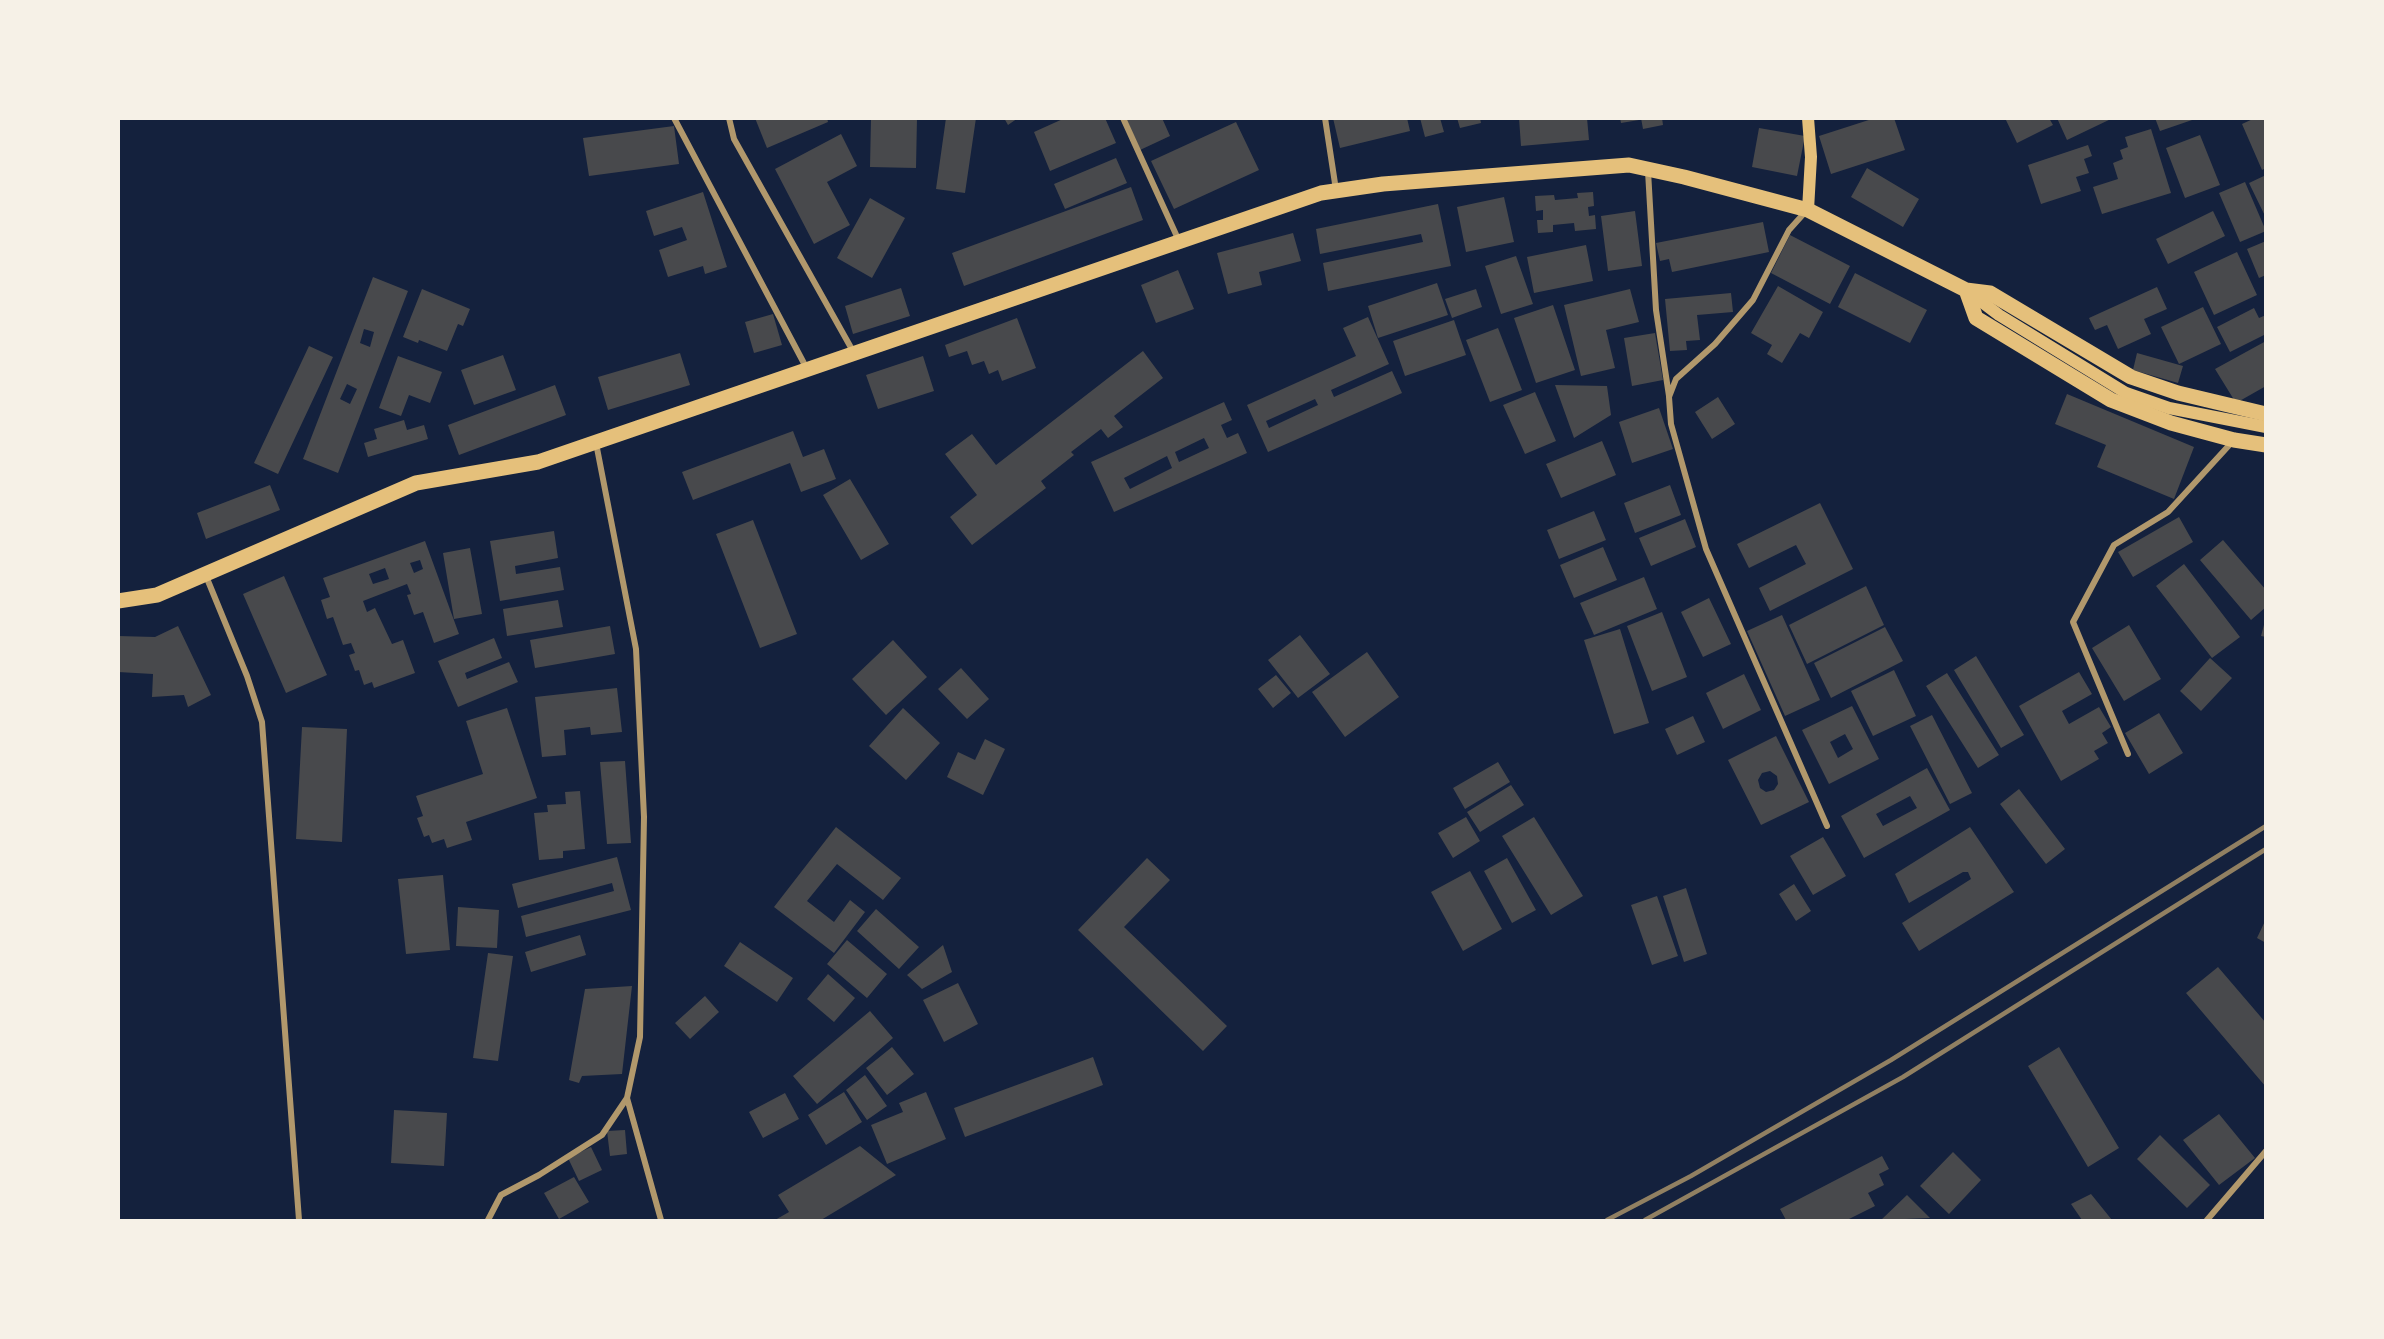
<!DOCTYPE html>
<style>
body{margin:0}
#map{position:relative;width:2384px;height:1339px;overflow:hidden;background:#14213d;font-family:"Fira Sans",sans-serif}
canvas{display:block}
.frame{position:absolute;inset:0;border:120px solid #f6f1e7;pointer-events:none}
</style>
<div id="map">
<canvas width="2384" height="1339"></canvas>
<div class="frame"></div>
</div>
<script>
const c = document.querySelector('canvas').getContext('2d');
c.lineJoin = 'round';
function fill(path, color) {
  c.fillStyle = color;
  c.fill(path, 'evenodd');
}
function stroke(path, color, width, dash) {
  c.strokeStyle = color;
  c.lineWidth = width;
  c.lineCap = dash ? 'butt' : 'round';
  c.setLineDash(dash || []);
  c.stroke(path);
}
fill(new Path2D(`
 M755,118H827L828,122L767,148Z
 M871,118H917L916,168L870,167Z
 M946,118H976L965,193L936,189Z
 M1004,118H1018L1008,125Z
 M1065,118H1105L1116,143L1050,171L1034,132Z
 M1126,118H1162L1170,136L1140,150Z
 M1333,118H1407L1410,131L1340,148Z
 M1420,118H1440L1444,132L1425,137Z
 M1457,118H1480L1481,123L1460,128Z
 M1519,118H1587L1589,140L1521,146Z
 M1620,118H1639V120L1621,123Z
 M1641,118H1662L1663,125L1643,129Z
 M1875,118H1894L1905,150L1831,174L1819,136Z
 M2005,118H2049L2053,125L2017,143Z
 M2057,118H2113L2067,140Z
 M2155,118H2195V119L2160,131Z
 M2255,118H2266V168L2262,170L2242,124Z
 M1236,122L1259,170L1174,209L1151,161Z
 M674,126L679,164L589,176L583,138Z
 M1759,128L1805,136L1797,176L1752,167Z
 M2151,129L2171,193L2102,214L2093,187L2118,179L2113,163L2123,159L2120,150L2128,147L2125,137Z
 M841,134L857,166L827,182L850,225L814,244L775,169Z
 M2200,135L2220,185L2185,198L2166,148Z
 M2088,145L2092,156L2084,159L2089,173L2076,177L2081,191L2041,204L2028,165Z
 M1116,158L1127,183L1065,209L1054,184Z
 M1867,168L1919,199L1903,227L1851,197Z
 M2266,175V218L2249,183Z
 M2245,182L2266,231L2240,242L2219,193Z
 M1131,187L1143,220L964,286L952,253Z
 M703,192L727,267L705,274L703,266L668,277L659,250L687,240L682,227L654,236L646,211Z
 M1593,192L1594,206L1588,207L1589,216L1595,215L1596,229L1575,231L1574,223L1553,225V232L1538,233L1537,220H1543V210L1536,211L1535,196L1554,195L1555,200L1578,198L1577,193Z
 M1504,197L1514,242L1466,252L1457,207Z
 M870,198L905,218L872,278L837,258Z
 M1438,204L1451,266L1328,291L1323,263L1423,242L1421,234L1320,254L1316,229Z
 M1635,211L1642,266L1608,271L1601,216Z
 M2213,211L2225,236L2168,264L2156,239Z
 M1763,222L1769,252L1672,272L1669,259L1660,261L1656,243Z
 M1293,233L1301,261L1259,272L1262,285L1228,294L1217,253Z
 M1790,235L1850,266L1830,304L1771,273Z
 M2266,241V275L2259,278L2247,249Z
 M1586,245L1593,281L1534,293L1527,257Z
 M2237,252L2257,295L2214,315L2194,272Z
 M1516,256L1533,304L1501,314L1485,266Z
 M1178,270L1194,309L1156,323L1141,285Z
 M1855,273L1927,310L1910,343L1838,307Z
 M373,277L408,291L338,473L303,459ZM364,329L374,332L370,347L360,343ZM347,384L357,389L350,404L340,399Z
 M1437,283L1448,315L1378,338L1368,306Z
 M1778,286L1823,312L1809,338L1800,333L1782,363L1767,354L1772,345L1751,333Z
 M2157,287L2167,309L2144,319L2151,334L2118,349L2107,325L2095,330L2089,318Z
 M901,288L910,316L853,334L845,306Z
 M422,289L470,309L463,326L458,324L447,351L419,340L418,343L403,337Z
 M1476,289L1482,307L1452,318L1445,299Z
 M1630,289L1639,322L1606,330L1615,368L1581,376L1564,305Z
 M1731,293L1733,312L1697,315L1700,340L1686,341L1687,350L1670,351L1665,299Z
 M1553,305L1575,370L1536,383L1514,318Z
 M2203,307L2221,344L2179,364L2161,327Z
 M2254,308L2259,318L2266,315V334L2230,352L2217,327Z
 M773,314L782,345L754,353L745,322Z
 M1368,317L1389,364L1331,390L1334,397L1392,371L1402,393L1268,452L1247,405L1356,356L1343,328ZM1315,399L1318,405L1269,428L1266,421Z
 M1017,318L1036,368L1002,381L998,370L989,374L984,361L972,365L967,351L949,357L945,345Z
 M1454,320L1466,355L1405,376L1393,341Z
 M1498,328L1522,390L1490,402L1466,340Z
 M1655,333L1663,380L1632,386L1624,338Z
 M2266,341V386L2236,403L2215,369Z
 M309,346L333,357L278,474L254,463Z
 M1143,351L1163,378L1114,416L1123,427L1108,438L1101,429L1071,452L1074,455L1041,481L1046,488L972,545L950,517L977,495L945,454L972,434L996,465Z
 M680,353L690,385L608,410L598,377Z
 M2137,353L2183,366L2178,383L2133,370Z
 M503,355L516,390L474,405L461,370Z
 M398,356L442,372L430,403L409,395L401,416L379,408Z
 M923,356L934,391L878,409L866,375Z
 M555,385L566,415L459,455L448,425Z
 M1555,385L1607,386L1611,415L1574,438Z
 M1535,392L1556,441L1525,454L1503,405Z
 M2067,394L2194,447L2174,499L2097,467L2106,445L2055,424Z
 M1718,397L1735,424L1712,439L1695,412Z
 M1224,402L1232,420L1221,425L1227,438L1238,433L1247,453L1114,512L1091,462ZM1204,438L1209,448L1179,462L1175,452ZM1167,456L1172,468L1130,489L1124,478Z
 M1659,408L1673,449L1632,463L1619,422Z
 M404,420L407,430L424,425L428,439L368,457L364,443L377,439L374,429Z
 M793,431L803,457L824,449L836,479L801,492L790,463L693,500L682,472Z
 M1602,441L1616,475L1561,498L1546,464Z
 M850,479L889,544L861,560L823,495Z
 M270,485L280,510L206,539L197,513Z
 M1670,485L1681,515L1635,533L1624,503Z
 M1820,503L1853,569L1770,611L1759,588L1806,564L1796,545L1749,568L1737,544Z
 M1594,511L1606,540L1559,559L1547,530Z
 M2179,517L2193,542L2133,577L2118,552Z
 M1685,519L1696,547L1651,566L1639,538Z
 M753,520L797,634L760,648L716,534Z
 M554,531L558,558L515,566L516,574L560,567L564,590L500,601L490,541Z
 M2223,540L2266,590V607L2251,620L2200,560Z
 M425,541L459,634L434,643L423,612L414,615L407,595L411,594L407,584L363,601L367,612L375,608L392,644L403,640L415,673L374,688L372,682L364,685L359,670L355,671L349,655L355,653L351,643L343,645L333,617L327,619L321,600L330,597L323,578ZM420,560L423,569L414,573L410,563ZM385,568L389,579L373,584L369,574Z
 M1603,547L1617,580L1574,598L1560,565Z
 M470,548L482,614L454,619L443,553Z
 M2184,564L2240,637L2212,658L2156,586Z
 M284,576L327,675L286,693L243,594Z
 M1644,577L1657,609L1594,635L1580,603Z
 M1866,586L1884,625L1807,664L1789,625Z
 M1709,598L1731,644L1703,657L1681,612Z
 M558,600L563,627L507,636L503,609Z
 M1662,612L1687,677L1652,691L1627,626Z
 M1782,615L1820,700L1785,716L1747,631Z
 M2265,621H2266V637L2261,636Z
 M2129,625L2161,679L2124,701L2092,648Z
 M178,626L211,695L188,707L184,695L152,697L153,674L118,672V636L155,637Z
 M610,626L615,654L535,668L530,640Z
 M1885,627L1903,661L1831,698L1814,663Z
 M1620,629L1649,723L1614,734L1584,640Z
 M1300,635L1330,674L1298,698L1268,660Z
 M494,638L502,658L465,673L467,679L509,662L518,682L458,707L438,661Z
 M893,640L927,677L886,715L852,679Z
 M1367,652L1399,697L1345,737L1312,692Z
 M1976,656L2024,735L2001,748L1954,670Z
 M2210,658L2232,678L2201,711L2180,691Z
 M961,668L989,699L967,719L938,689Z
 M1894,670L1916,716L1873,736L1851,691Z
 M2079,672L2092,694L2062,711L2069,724L2099,707L2111,727L2102,733L2108,743L2094,751L2099,759L2061,781L2019,706Z
 M1947,673L1999,755L1978,768L1926,686Z
 M1744,674L1761,710L1723,729L1706,693Z
 M1276,675L1291,693L1273,708L1258,689Z
 M617,688L622,732L591,735L590,727L564,730L566,755L542,757L535,697Z
 M1852,706L1879,759L1829,784L1802,730ZM1845,734L1853,749L1838,758L1830,742Z
 M507,708L537,798L466,822L472,840L447,848L444,839L432,843L429,835L424,837L417,818L423,816L416,796L483,774L466,721Z
 M903,708L940,743L906,780L869,746Z
 M2159,713L2183,753L2149,774L2125,733Z
 M1932,715L1972,793L1950,804L1910,726Z
 M1693,716L1705,742L1677,755L1665,729Z
 M302,727L347,729L342,842L296,839Z
 M1776,736L1809,802L1761,825L1728,760ZM1770,771L1777,776L1778,784L1774,790L1766,792L1760,788L1758,780L1762,773Z
 M985,739L1005,749L983,795L947,777L958,752L975,760Z
 M625,761L631,843L607,844L600,762Z
 M1498,762L1510,782L1465,809L1453,788Z
 M1927,768L1950,810L1864,858L1841,816ZM1910,796L1917,808L1883,826L1876,814Z
 M1511,785L1524,805L1480,832L1467,812Z
 M2019,789L2065,849L2046,864L2000,804Z
 M580,791L585,849L563,851V858L539,860L534,813L548,812L547,805L566,804L565,792Z
 M1466,817L1480,841L1453,858L1438,833Z
 M1534,817L1583,896L1551,915L1502,836Z
 M836,827L901,878L883,900L837,864L807,901L834,922L850,900L865,912L834,953L774,907Z
 M1970,827L2014,892L1919,951L1902,923L1971,879L1968,872H1963L1909,903L1895,874Z
 M1823,837L1846,876L1813,895L1790,856Z
 M617,857L631,910L526,937L521,916L614,891L612,883L518,908L512,884Z
 M1147,858L1170,880L1124,927L1227,1026L1203,1051L1078,930Z
 M1507,858L1536,910L1512,923L1484,871Z
 M1470,871L1502,929L1463,951L1431,892Z
 M443,875L450,950L406,954L398,879Z
 M1794,884L1811,911L1796,921L1779,894Z
 M1686,888L1707,954L1684,962L1663,896Z
 M1657,896L1678,956L1652,965L1631,905Z
 M458,907L499,910L497,948L456,946Z
 M876,909L919,947L899,969L857,931Z
 M2266,919V943L2257,938Z
 M580,935L586,955L531,972L525,952Z
 M847,940L887,974L867,998L827,964Z
 M740,942L793,978L777,1002L724,966Z
 M943,945L952,972L922,989L907,975Z
 M488,953L513,956L498,1061L473,1058Z
 M2218,967L2266,1023V1087L2186,993Z
 M828,974L855,998L834,1022L807,999Z
 M958,983L978,1024L944,1042L923,1000Z
 M632,986L622,1074L582,1076L579,1083L569,1080L585,989Z
 M705,996L719,1012L690,1039L675,1023Z
 M870,1011L893,1038L817,1104L793,1076Z
 M892,1047L914,1074L887,1095L866,1068Z
 M2059,1047L2119,1148L2088,1167L2028,1066Z
 M1093,1057L1103,1085L965,1137L954,1108Z
 M865,1075L887,1106L867,1120L846,1090Z
 M844,1092L862,1122L826,1145L808,1115Z
 M926,1092L946,1139L887,1164L871,1125L903,1112L899,1103Z
 M785,1093L799,1119L763,1138L749,1112Z
 M394,1110L447,1113L444,1166L391,1163Z
 M2219,1114L2255,1158L2219,1185L2183,1140Z
 M625,1130L627,1154L610,1156L607,1131Z
 M2160,1135L2210,1185L2187,1208L2137,1159Z
 M860,1146L896,1175L821,1220H775L789,1212L778,1195Z
 M591,1147L602,1170L579,1181L568,1158Z
 M1953,1152L1981,1180L1949,1214L1920,1186Z
 M1882,1156L1889,1169L1879,1174L1884,1185L1868,1193L1875,1206L1847,1220H1786L1780,1209Z
 M574,1177L589,1202L559,1219L544,1193Z
 M2091,1194L2112,1220H2082L2071,1204Z
 M1907,1195L1930,1218L1881,1220Z`), '#48494c');
stroke(new Path2D(`
 M674,118L807,369
 M729,118L734,139L854,353
 M1123,118L1179,241
 M1325,118L1336,190
 M1648,171L1656,310L1669,396
 M1807,210L1789,230L1753,300L1715,344L1676,379L1669,397L1671,424L1706,549L1827,826
 M206,576L247,676L262,722L299,1220
 M2128,754L2073,622L2114,545L2168,512L2233,441
 M627,1098L661,1220
 M488,1220L501,1195L539,1175L602,1135L627,1098L640,1037L644,817L636,649L596,443
 M2207,1220L2266,1151`), '#b1986c', 6);
stroke(new Path2D(`
 M1808,210L1811,157L1808,118
 M1966,290L1999,315L2126,393L2169,408L2266,427`), '#e5c07b', 12);
stroke(new Path2D(`
 M1966,290L1976,318L2111,400L2171,423L2234,440L2266,445
 M118,601L157,595L416,483L538,462L1321,193L1383,184L1629,165L1684,177L1808,210L1966,290L1990,293L2131,377L2178,393L2266,414`), '#e5c07b', 15);
stroke(new Path2D(`
 M1607,1220L1691,1176L1891,1060L2266,826
 M1645,1220L1903,1077L2266,849`), '#918062', 4.5);
</script>
